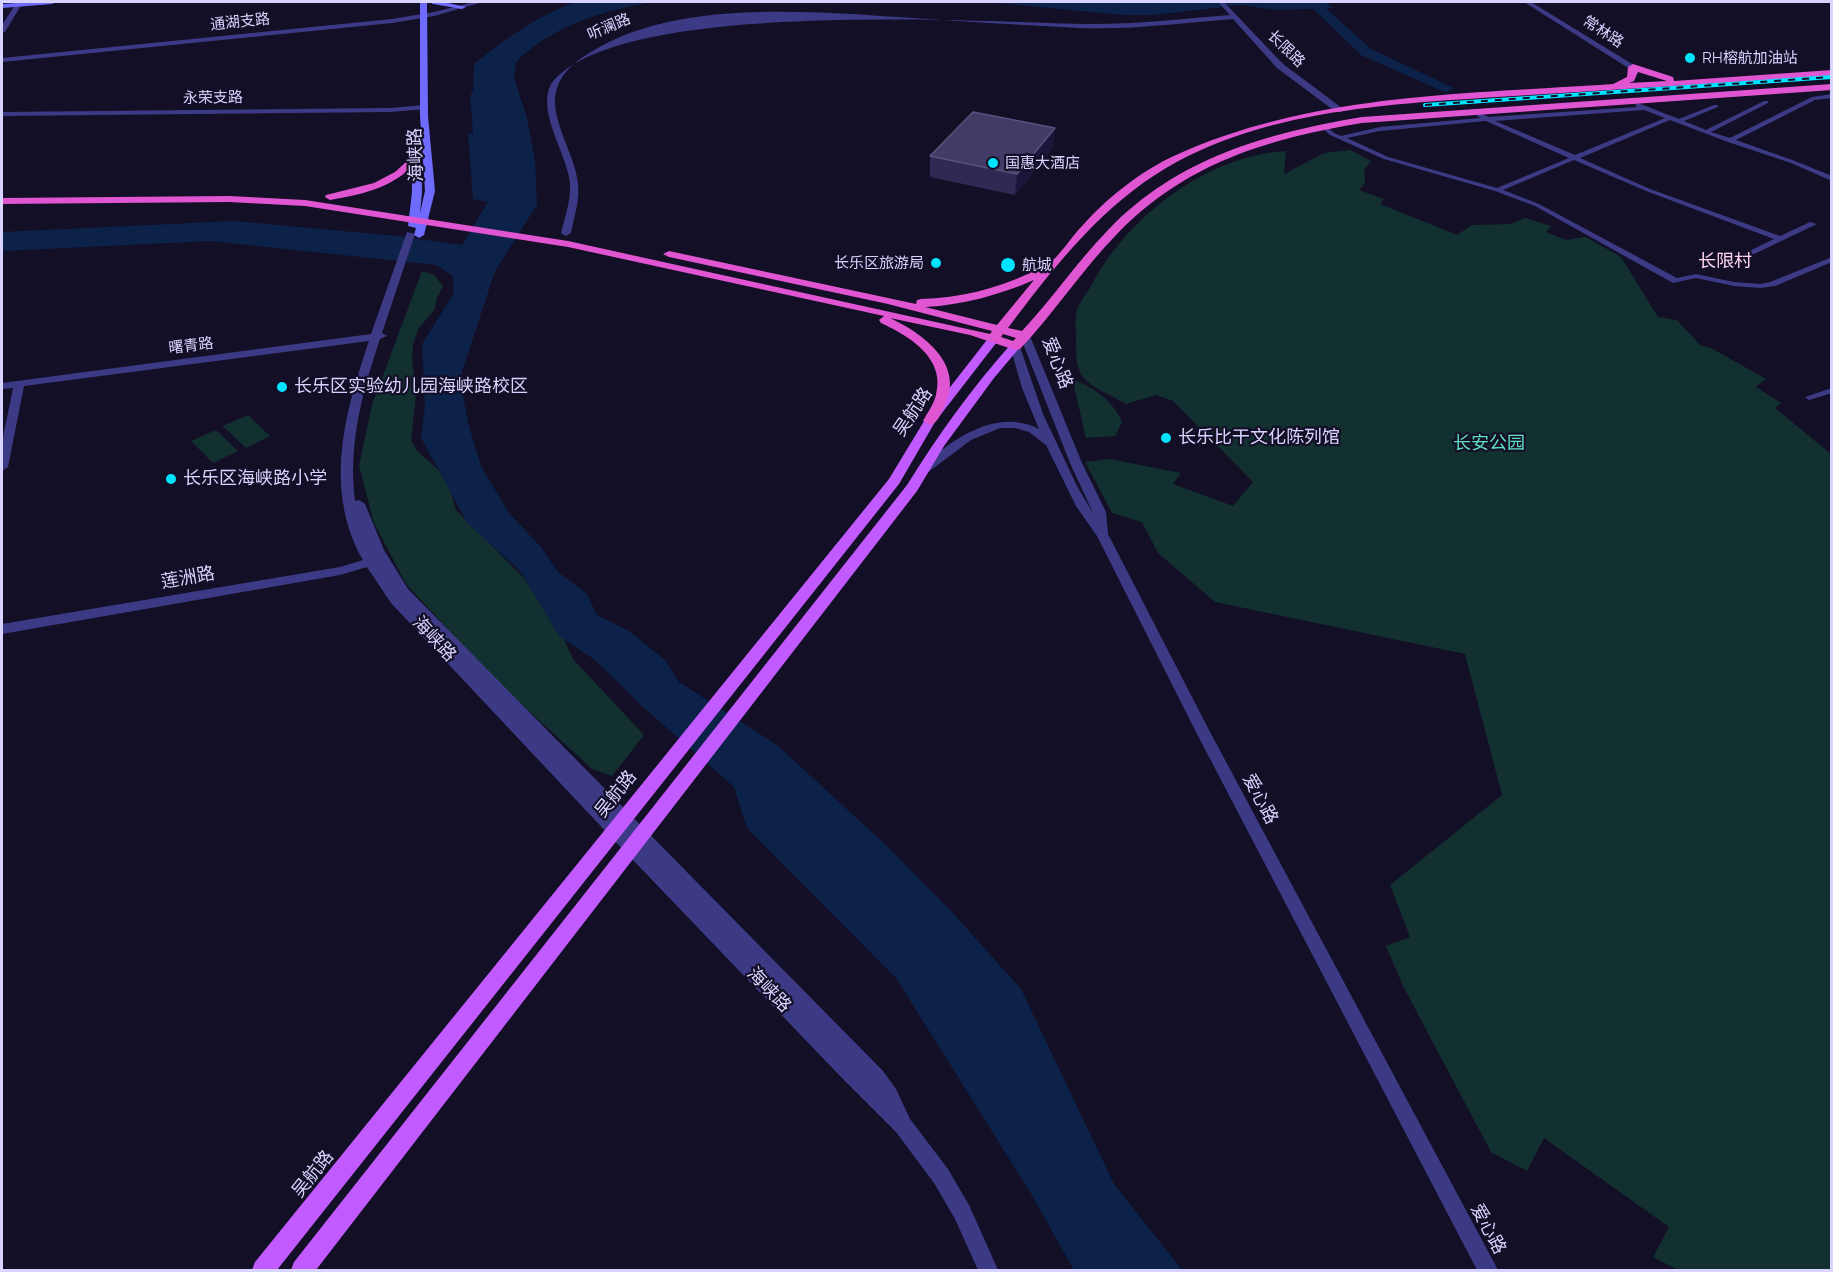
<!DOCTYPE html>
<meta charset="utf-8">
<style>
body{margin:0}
#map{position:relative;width:1833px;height:1272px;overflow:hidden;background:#130f26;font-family:Raleway,sans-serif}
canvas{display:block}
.frame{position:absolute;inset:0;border:3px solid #d9d4ff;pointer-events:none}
</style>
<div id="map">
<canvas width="1833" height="1272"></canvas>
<div class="frame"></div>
</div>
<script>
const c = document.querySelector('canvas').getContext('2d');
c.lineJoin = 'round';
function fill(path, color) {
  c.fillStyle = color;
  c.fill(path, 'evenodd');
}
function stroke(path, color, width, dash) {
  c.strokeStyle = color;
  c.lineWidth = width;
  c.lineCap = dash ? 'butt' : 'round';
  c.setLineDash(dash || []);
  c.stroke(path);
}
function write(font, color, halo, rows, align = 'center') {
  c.font = font + ' Raleway,"Noto Sans SC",sans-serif';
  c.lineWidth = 4.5;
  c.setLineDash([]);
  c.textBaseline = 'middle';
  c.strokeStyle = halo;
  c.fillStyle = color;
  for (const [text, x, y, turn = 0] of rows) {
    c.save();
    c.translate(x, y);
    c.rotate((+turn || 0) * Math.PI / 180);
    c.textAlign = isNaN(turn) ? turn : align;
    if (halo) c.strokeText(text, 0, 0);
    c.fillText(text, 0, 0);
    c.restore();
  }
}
fill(new Path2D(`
 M1350,150L1371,161L1364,170L1365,183L1359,190L1384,199L1380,204L1457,235L1472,225L1511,224L1525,218L1551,226L1546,232L1566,240L1586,237L1621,257L1658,317L1677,320L1700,345L1711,348L1766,379L1756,387L1781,403L1775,408L1831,454V1270H1678L1653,1257L1669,1227L1544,1138L1527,1171L1491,1152L1403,986L1386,946L1410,937L1390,885L1502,795L1465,654L1215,602L1158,553L1142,522L1112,513L1085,462L1110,459L1181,473L1173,484L1233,506L1253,482L1173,401L1156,395L1126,404C1113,396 1092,388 1083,377C1075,367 1076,350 1076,337C1076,330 1075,322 1076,315C1077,305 1086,295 1091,286C1128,216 1206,156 1286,151L1284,174L1324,153Z
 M422,271L434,275L443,286L437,298L435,309L419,328L413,344L412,360L416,395L411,440L417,451L443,474L450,489L456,510L523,577L556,622L573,659L644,735L612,776L592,769L493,678L406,584L374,523L359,466L372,405Z
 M1075,380C1096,389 1113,401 1122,422L1115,436L1086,438L1074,386Z
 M248,415L270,436L246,448L223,426Z
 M216,430L238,451L213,463L191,441Z`), '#12302f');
fill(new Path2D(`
 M576,2H653C604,10 552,26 516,62L514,78L527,118L535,160L537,205L495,271L460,378L468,423L481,466L509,513L541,547L558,572L587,594L597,615L629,631L665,660L679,682L777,745L887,846L952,912L1021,989L1114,1184L1182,1270H1074L1030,1192L896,978L747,828L734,787L643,707L595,660L559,636L520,571L468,524L421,438L425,406L422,344L454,293L453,276L436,265L211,241L2,251V232L234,221L397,236L462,245L488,202L473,199L468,134L473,133L470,96L473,91L474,64C506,39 538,15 576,2Z
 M860,2H1326L1333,8L1276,10L1241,5L1154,15H1124L997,3Z`), '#0c2248');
fill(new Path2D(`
 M1306,2H1319L1371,49L1454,88L1447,92L1442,91L1361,55Z`), '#0c2248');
fill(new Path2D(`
 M1832,94V98L1815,100L1736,140L1795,161L1832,176V181L1791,163L1728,142L1670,120L1580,158L1650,189L1780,236L1810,222L1817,224L1748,257L1741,255L1774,239L1646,191L1574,160L1503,190L1539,204L1677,278L1696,274L1734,282L1760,284L1770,282L1832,257V262L1775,286L1760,288L1734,286L1696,278L1673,283L1535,206L1495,191L1384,159L1330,135L1320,126L1325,125L1334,133L1341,136L1380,127L1480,118L1472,112V110L1474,109L1488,117L1637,107L1635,105L1638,103L1679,119L1714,105H1718V107L1684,121L1706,130L1764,101H1768V103L1711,132L1730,138L1812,97ZM1644,110L1665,118L1575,155L1495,121ZM1486,121L1569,158L1497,188L1388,157L1347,138L1380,131Z
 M1832,388V393L1809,400L1805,397Z`), '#3d3a85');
fill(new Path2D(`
 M17,2H23L5,32H2V25Z
 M474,2H483L434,16L392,23L2,62V58L392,19L434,12Z
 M1218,2H1224L1283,64L1342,108V112H1336L1277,68L1233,19C1182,23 1130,30 1079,28C1019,25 958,21 898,17C803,11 674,0 591,52C577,60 562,72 557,88C547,116 576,155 578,184C580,200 574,217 571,233L566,236L561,233C565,217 571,200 570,184C568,155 536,112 551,84C614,0 965,21 1081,24C1130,25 1180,19 1230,15Z
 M1524,2H1531L1637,67L1630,69Z
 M424,105L428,107L427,109L390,112L2,116V112L390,108Z
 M407,232L415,234L382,333L387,336L380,339C362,393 348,444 355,501L359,500L365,504L384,550L408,589L883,1071L896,1089L910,1119L948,1169L969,1205L998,1270H978L955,1219L934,1183L896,1132L840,1076L609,835L391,603L367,567L340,575L2,634V624L340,567L363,560C323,490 345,411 369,341L24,386L8,467L2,471V442L13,388L2,389V383L371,334Z
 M1025,333L1030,336L1082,463L1106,512L1108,534L1209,730L1498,1270H1477L1196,732L1097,536L1076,506L1046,445L1029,432L1015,428H1000L971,440L927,473H919L917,470C923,463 931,457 939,452C968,430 1003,411 1039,429L1022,388L1010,346L1015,343L1019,344L1043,414L1077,486L1094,515L1070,463L1020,336Z`), '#3d3a85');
fill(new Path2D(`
 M30,2H56L52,4L2,8V4Z
 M420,2H427L428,116L435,191L424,235L419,238L414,235L416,228L408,226L412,192L411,142L416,139L421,142L422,192L420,213L425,191L420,116Z
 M430,2H443L466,7L462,9L433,4Z`), '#6f6bff');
fill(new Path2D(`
 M994,335L1000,338L935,422L899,484L277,1270H252L255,1262L889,479L926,418L990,336Z
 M1015,343L1021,346L994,378L944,446L917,491L316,1270H291L294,1262L907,485C938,435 972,388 1011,344Z`), '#c25bff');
fill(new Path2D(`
 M1633,64L1673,77L1674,81L1832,70V76C1736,82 1641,88 1546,94C1419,103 1266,103 1155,175C1096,213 1050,272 1008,328L1022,331C1052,299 1077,262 1108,230C1177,158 1267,133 1362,117L1832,84V90L1362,123C1267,139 1186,163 1117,234C1082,270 1054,313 1020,349L1015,350L970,335L890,318C924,334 966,365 944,407C940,414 938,423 930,425L923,421C927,413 934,404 936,395C946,358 909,336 881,323L879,320L884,316L568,247L305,206L229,202L2,204V198L229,196L305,200L568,241L990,334L992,331L888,304L669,257L663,254L669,251L916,304L917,300L921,299C960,298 995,289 1030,273C1035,270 1043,268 1047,265C1060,256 1071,237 1083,225C1111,194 1146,167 1185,151C1320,93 1470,94 1613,84L1627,77L1628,67ZM1638,72L1667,81L1629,83L1634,81ZM1034,280L997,325L925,307C963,305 999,295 1034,280ZM1003,334L1016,338L1013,341L1001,337Z
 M416,153L421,156C399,186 366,194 330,200L325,197L326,195L374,183L395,172Z`), '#e055d1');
const rail = new Path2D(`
 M1425,105L1832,77`);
stroke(rail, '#00e5ff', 4);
stroke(rail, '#130f26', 2, [7]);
fill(new Path2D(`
 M1053,148L1015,195L930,177V156Z`), '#312854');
fill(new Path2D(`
 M1055,128L1053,148L1015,195L1017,174Z`), '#1d163a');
const building = new Path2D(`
 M973,112L1055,128L1017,174L930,156Z`);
fill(building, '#433a66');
stroke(building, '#5a527e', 1.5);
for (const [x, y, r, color] of [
 [1690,58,6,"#00e5ff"],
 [993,163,6,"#00e5ff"],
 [936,263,6,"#00e5ff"],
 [1008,265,8,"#00e5ff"],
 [282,387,6,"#00e5ff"],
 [1166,438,6,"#00e5ff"],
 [171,479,6,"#00e5ff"]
]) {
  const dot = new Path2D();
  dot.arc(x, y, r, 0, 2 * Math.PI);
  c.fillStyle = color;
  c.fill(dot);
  stroke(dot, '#130f26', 2);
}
write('15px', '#d9d4ff', '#130f26', [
 ["通湖支路",240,22,-6],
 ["听澜路",609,27,-23],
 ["常林路",1603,32,33],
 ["长限路",1286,49,44],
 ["永荣支路",213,98,-1],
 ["曙青路",191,346,-7]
]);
write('15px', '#d9d4ff', '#130f26', [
 ["RH榕航加油站",1702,58],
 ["国惠大酒店",1005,163],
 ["长乐区旅游局",924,263,"right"],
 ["航城",1022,265]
], 'left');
write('18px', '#d9d4ff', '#130f26', [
 ["海峡路",416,155,-92],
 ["爱心路",1057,363,69],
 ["吴航路",913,412,-56],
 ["莲洲路",188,578,-10],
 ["海峡路",434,639,47],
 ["吴航路",616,794,-51],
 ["爱心路",1260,799,62],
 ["海峡路",769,990,46],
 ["吴航路",313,1174,-51],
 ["爱心路",1488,1229,62]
]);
write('18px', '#ffd6f0', '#130f26', [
 ["长限村",1725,262]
]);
write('18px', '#d9d4ff', '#130f26', [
 ["长乐区实验幼儿园海峡路校区",294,387],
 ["长乐比干文化陈列馆",1178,438],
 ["长乐区海峡路小学",183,479]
], 'left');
write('18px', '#5fe0c0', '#130f26', [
 ["长安公园",1489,444]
]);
</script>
